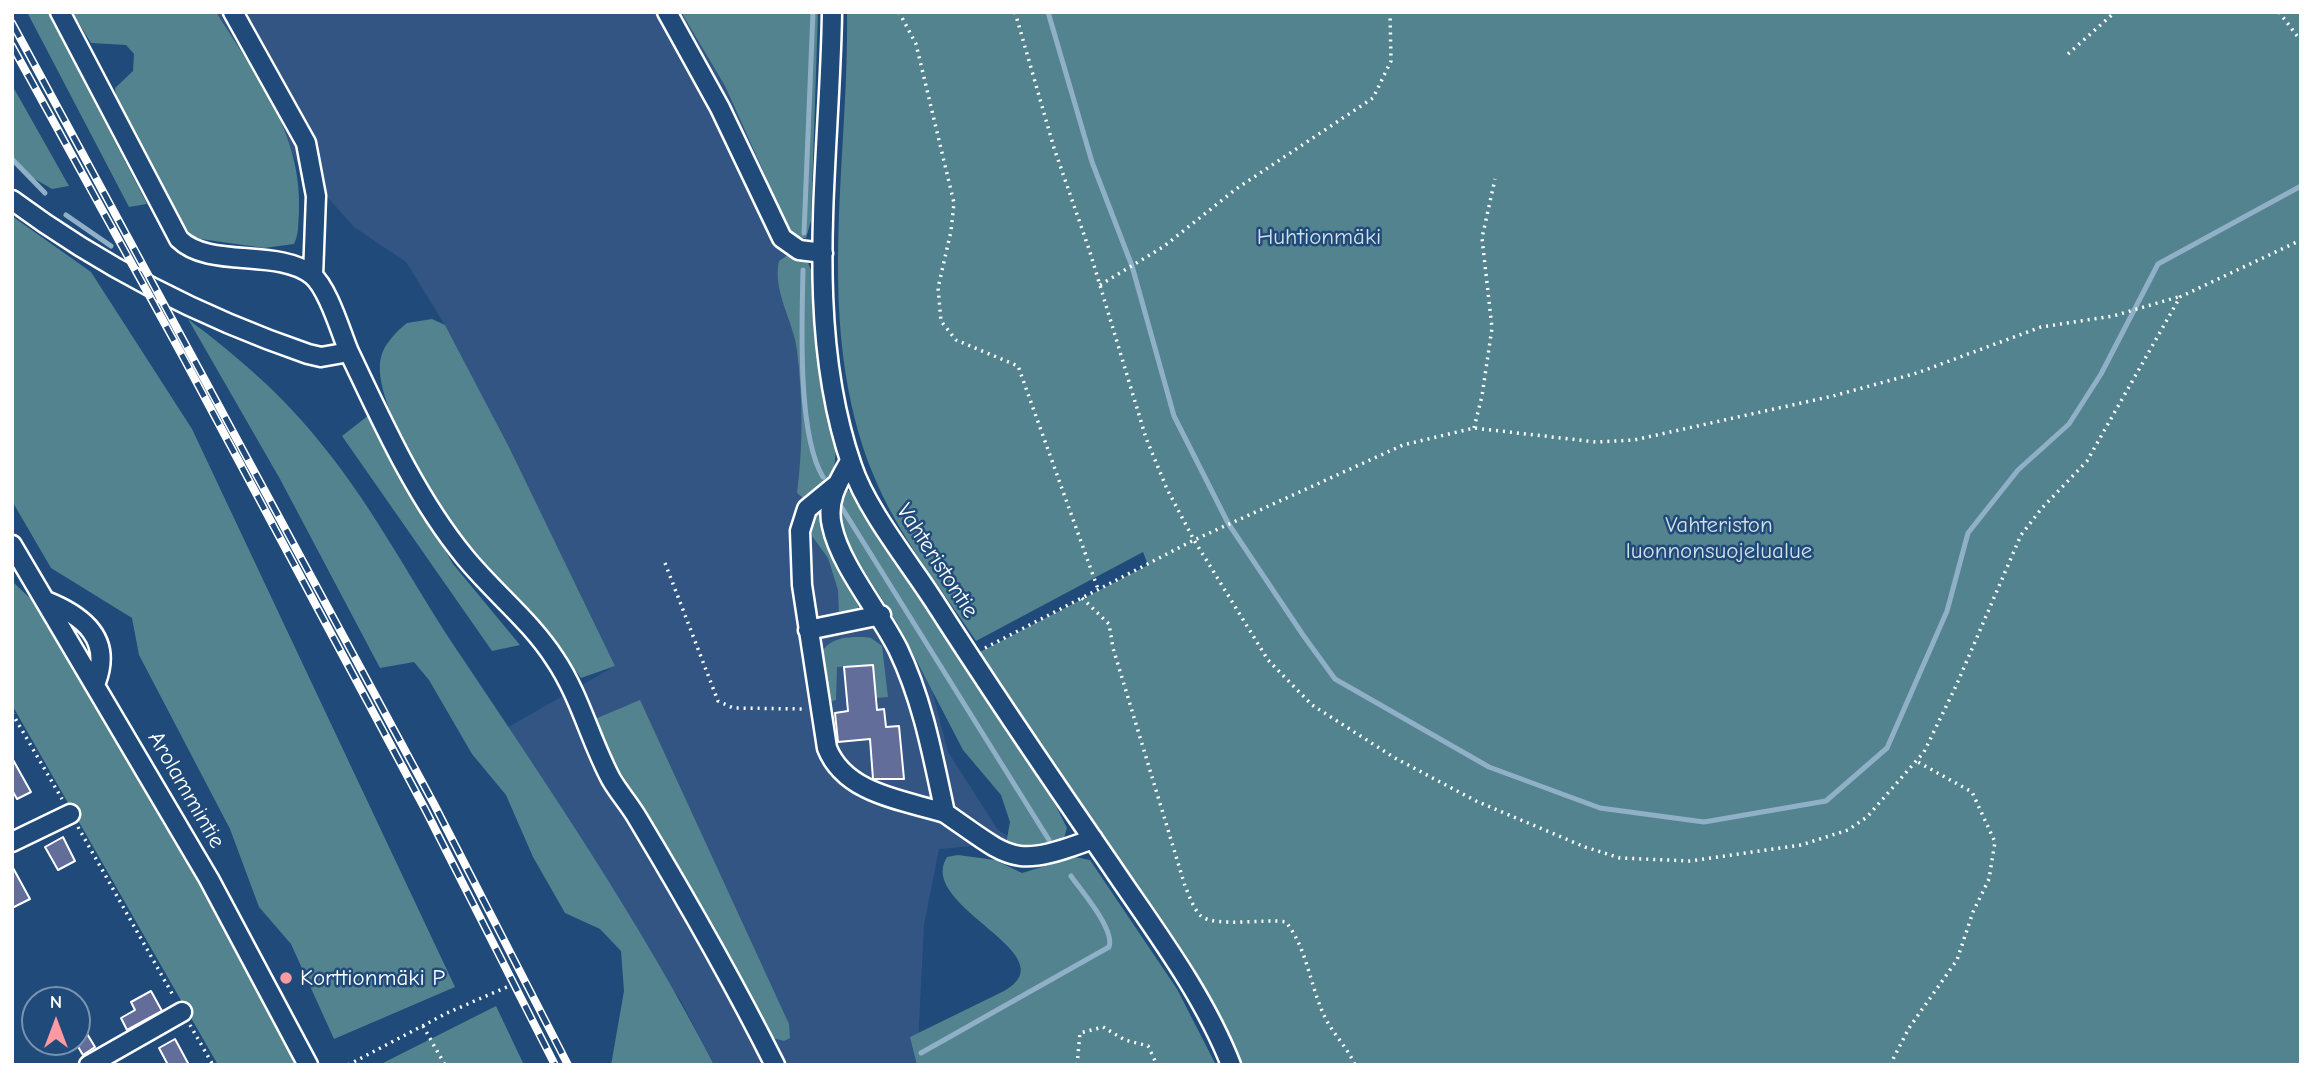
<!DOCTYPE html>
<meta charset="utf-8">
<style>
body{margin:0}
#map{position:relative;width:2313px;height:1077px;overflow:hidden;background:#1f4a7a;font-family:"Comic Neue",sans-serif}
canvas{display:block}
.frame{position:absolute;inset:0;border:14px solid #fff;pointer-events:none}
.north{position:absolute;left:21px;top:986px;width:70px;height:70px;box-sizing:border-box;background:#1f4a7a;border:2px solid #7992af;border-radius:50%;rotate:0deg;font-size:19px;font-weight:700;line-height:28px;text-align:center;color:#fff}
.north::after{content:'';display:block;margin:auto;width:24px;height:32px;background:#ff9aa2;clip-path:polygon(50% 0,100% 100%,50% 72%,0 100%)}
</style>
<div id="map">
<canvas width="2313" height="1077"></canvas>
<div class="frame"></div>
<div class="north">N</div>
</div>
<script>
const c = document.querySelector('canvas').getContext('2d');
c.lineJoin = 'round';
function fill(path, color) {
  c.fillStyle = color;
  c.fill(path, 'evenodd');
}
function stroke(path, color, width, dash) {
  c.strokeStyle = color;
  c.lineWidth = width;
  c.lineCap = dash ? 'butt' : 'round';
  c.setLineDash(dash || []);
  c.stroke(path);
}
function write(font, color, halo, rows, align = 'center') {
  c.font = font + ' "Comic Neue",sans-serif';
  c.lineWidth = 5;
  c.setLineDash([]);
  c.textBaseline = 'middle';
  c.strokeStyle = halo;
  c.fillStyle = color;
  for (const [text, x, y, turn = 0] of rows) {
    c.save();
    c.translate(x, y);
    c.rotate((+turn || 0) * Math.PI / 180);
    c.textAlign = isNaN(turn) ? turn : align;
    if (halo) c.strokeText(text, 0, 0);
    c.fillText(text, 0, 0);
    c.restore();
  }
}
fill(new Path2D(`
 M216,12H681L725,86L765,175L779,217L805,300L814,444L928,674L948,752L998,830L1018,842L939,849L924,925L917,1065H714L682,1003L505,729L615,666L509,447L445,325L406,262L354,227L297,163L265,90Z`), '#335583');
fill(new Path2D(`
 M27,12H48L147,204L129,207Z
 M72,12H216C256,76 303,134 299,213C298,223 299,234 294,244L264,248L194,238L182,224L117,104L115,88L133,71L134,54L126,45L91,43Z
 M681,12H818L811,221L806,238L795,239L779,217L765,175L725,86Z
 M847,12H2301V1065H1239L976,654L1148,565L1143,552L976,641C941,588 897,534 873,474C813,325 849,168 847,12Z
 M12,85L69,186L52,189L33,178L12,156Z
 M12,216L91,272L192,429L455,987L334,1039L291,944L259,907L230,829L139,655L132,618L51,568L12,501Z
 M788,255L808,263L812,272C816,299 814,326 818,353C823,391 863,487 803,498L797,493C803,445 803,400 797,351C794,322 772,291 779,261Z
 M188,319C238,357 284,396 323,446C377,512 415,589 463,659C551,791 641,923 714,1065H611L624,991L621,951L600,929L565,913L533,857L506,795L472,754L429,680L414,662L380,668L280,479Z
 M432,319L445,325L509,447L615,666L581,678C551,635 514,600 480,560C449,523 369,404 381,357C384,344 397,331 407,323Z
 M369,415L453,564L520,645L492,651L342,436Z
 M846,490L854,492L1056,806L1067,828L1063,842L1035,853L1006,844L1010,822L1001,795L963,750L897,623L844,539L839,524L838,496Z
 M821,508L827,543L855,593L860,614L839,616L838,590L828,558L812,536L811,522L816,510Z
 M12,581L35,603L148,789L296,1065H218L12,705Z
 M864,637L871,638L882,646L888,697L876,698L873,665L837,667L836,700L829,702L821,653C831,637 847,637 864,637Z
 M640,700L789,1024L790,1038L784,1041L773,1038L763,1024L614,760L595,719Z
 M958,855L995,860L1022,873L1075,857L1090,860L1177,989L1216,1065H917L910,1037L1004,991C1071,954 915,907 947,857Z
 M496,1006L524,1065H379Z`), '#53838e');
stroke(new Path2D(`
 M1048,12L1092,162L1132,266L1174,416L1228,523L1303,635L1335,679L1489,767L1600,808L1704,822L1826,801L1887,748L1947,611L1968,533L2018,470L2069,424L2101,374L2158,264L2301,186
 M12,159L45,193
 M66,215L111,246
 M804,233L813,12
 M803,270C802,322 797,434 823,477
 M842,508L1049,840
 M921,1053L1109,947C1115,929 1082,892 1071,876`), '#90b0c8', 5);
const building = new Path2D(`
 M873,665L877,710L884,709L886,727L899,726L904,779H873L870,739L838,742L835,713L848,711L844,667Z
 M12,758L31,792L17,799L12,790Z
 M63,837L75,861L58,870L45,847Z
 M12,866L30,899L12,908Z
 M151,991L162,1011L127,1030L121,1018L135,1010L131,1002Z
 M77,1017L95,1047L83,1055L77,1045Z
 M175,1039L189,1065H168L159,1048Z`);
fill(building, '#626e99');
stroke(building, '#fff', 2);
const minor = new Path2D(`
 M60,12L179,239C209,269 278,248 312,275C328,288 341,333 349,352
 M233,12L306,143L316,196L313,276
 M667,12L720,108L782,238L799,250L823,253
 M832,12C830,161 802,322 852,466C866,509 909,562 934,601C991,690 1050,777 1110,864C1153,928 1203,993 1231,1065
 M12,200C101,266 203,318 308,354L321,357L349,352C382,421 415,496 464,556C493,592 530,620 555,659C580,696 590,740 611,779C619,793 630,805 638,819C686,899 733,981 775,1065
 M850,461C838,482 826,501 832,526C840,565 879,611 898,649C923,701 933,757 945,813C1013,860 1012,869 1093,839
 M835,486L807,509L800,531L802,585L827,748C845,794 903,800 945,813
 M12,545L209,879L308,1065
 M46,601C84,616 112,639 96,682
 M808,630L881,615
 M12,842L70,814
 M89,1065L182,1012`);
stroke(minor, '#fff', 23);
stroke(new Path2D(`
 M899,12L916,44L954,203L951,231L938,288L941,321L956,340L1018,366L1098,589
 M1015,12L1054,148L1089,249L1146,438L1167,489L1194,540L1268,660L1312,705L1395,758L1476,801L1585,847L1620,858L1690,861L1801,845L1848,830L1867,817L1924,752L1956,686L2021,535L2042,508L2087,461L2180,297L2301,240
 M2279,12L2301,41
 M2068,54L2115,12
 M1100,285L1163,247L1236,189L1373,98L1391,61L1390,12
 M1474,428L1482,396L1492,328L1482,238L1495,179
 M665,563L718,701L733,708L804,709
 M1082,598L1109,624L1113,648L1185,886C1189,895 1194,910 1201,916C1217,928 1264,918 1286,922C1309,951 1310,991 1328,1023C1337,1038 1348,1049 1355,1065
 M985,648L1194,540L1403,445L1474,428L1596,442L1634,440L1833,396L1917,373L2041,327L2113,316L2178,297
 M12,713L62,799
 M78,827L174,997
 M190,1025L213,1065
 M423,1026L445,1065
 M348,1065L447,1013L509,986
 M1077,1065L1080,1033L1103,1027L1125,1040L1148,1046L1157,1065
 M1890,1065L1909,1028L1957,960L1973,912L1989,879L1995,842L1972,792L1916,761`), '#fff', 3.5, [2, 5]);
stroke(minor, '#1f4a7a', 18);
const rail = new Path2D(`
 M12,23L434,804L568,1065
 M12,46L183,357L425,809L555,1065`);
stroke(rail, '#fff', 8);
stroke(rail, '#1f4a7a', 5, [16]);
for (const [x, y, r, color] of [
 [286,978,7,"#ff9aa2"]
]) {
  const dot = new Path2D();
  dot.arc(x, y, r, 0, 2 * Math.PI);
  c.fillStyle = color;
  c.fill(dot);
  stroke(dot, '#1f4a7a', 2.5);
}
write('23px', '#d4e0e3', '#1f4a7a', [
 ["Huhtionmäki",1319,237],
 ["Vahteriston",1719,525],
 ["luonnonsuojelualue",1719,551]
]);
write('23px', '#fff', '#1f4a7a', [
 ["Vahteristontie",937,561,57],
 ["Arolammintie",186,790,60]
]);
write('23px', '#fff', '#1f4a7a', [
 ["Korttionmäki P",300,978]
], 'left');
</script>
